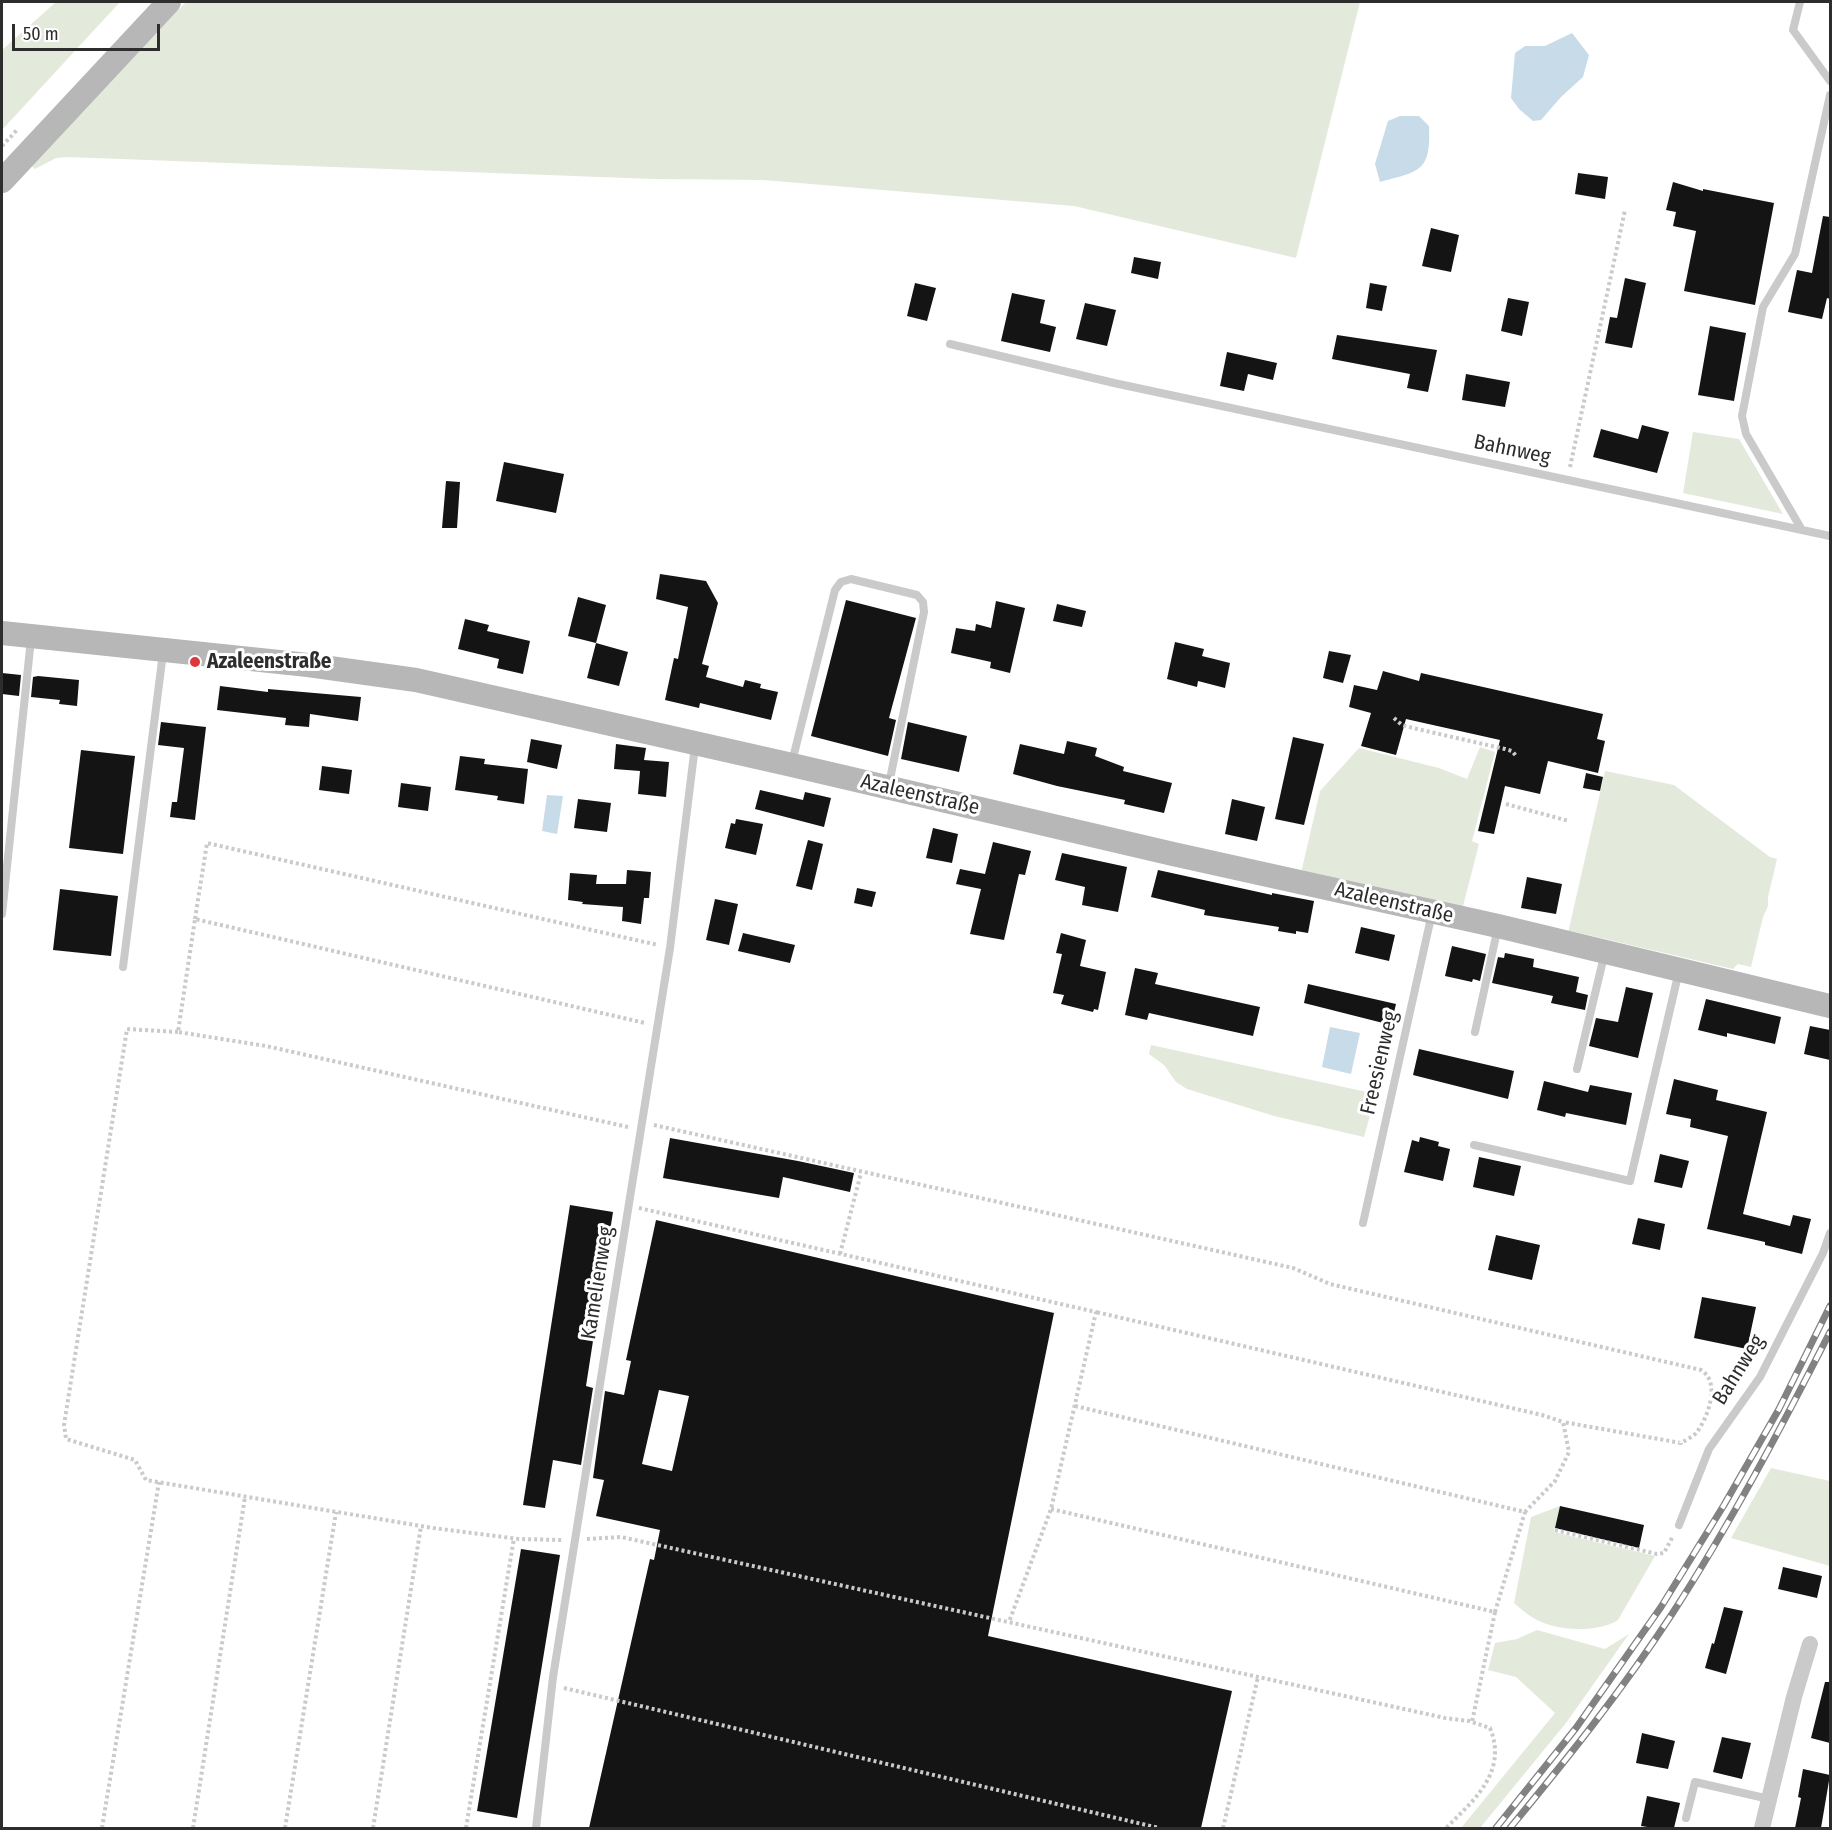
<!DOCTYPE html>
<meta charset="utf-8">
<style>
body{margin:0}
#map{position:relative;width:1832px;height:1830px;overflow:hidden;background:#fff;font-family:"Fira Sans Condensed",sans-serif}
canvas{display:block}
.frame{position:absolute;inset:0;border:3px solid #2d2d2d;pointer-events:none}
.scale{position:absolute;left:12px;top:24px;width:148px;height:27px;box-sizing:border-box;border:3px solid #2d2d2d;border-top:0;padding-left:8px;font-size:18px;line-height:21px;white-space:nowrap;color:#2d2d2d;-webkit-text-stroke:4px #fff;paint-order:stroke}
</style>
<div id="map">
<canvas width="1832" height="1830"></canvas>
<div class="frame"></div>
<div class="scale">50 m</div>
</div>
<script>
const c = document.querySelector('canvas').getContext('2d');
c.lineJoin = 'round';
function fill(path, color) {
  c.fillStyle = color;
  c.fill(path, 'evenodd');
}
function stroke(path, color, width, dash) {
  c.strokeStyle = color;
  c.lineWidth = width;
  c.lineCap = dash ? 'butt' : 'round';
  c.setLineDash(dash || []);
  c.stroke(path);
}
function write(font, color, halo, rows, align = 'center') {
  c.font = font + ' "Fira Sans Condensed",sans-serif';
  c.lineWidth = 6;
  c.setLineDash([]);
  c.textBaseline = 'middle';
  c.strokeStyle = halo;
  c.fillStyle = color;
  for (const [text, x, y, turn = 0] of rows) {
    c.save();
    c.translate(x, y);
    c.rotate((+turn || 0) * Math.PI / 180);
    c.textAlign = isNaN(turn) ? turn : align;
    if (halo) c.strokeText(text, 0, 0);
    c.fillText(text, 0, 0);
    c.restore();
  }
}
fill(new Path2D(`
 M56,2H120L2,130V50Z
 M186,2H1360L1296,258L1074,206L763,180L654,179L67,157L56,158L35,169L29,164Z
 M1693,432L1739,439L1783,514L1683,493Z
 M1480,747L1495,752L1472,841L1479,844L1462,910L1301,873L1320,791L1359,748L1439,768L1467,779Z
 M1605,771L1674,785L1770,857L1777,859L1768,897V906L1763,917L1751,967L1738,964L1733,969L1571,931L1568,933Z
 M1151,1045L1376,1094L1364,1137L1274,1116L1187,1089L1176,1082L1164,1065L1149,1054Z
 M1771,1468L1830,1481V1566L1731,1538Z
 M1560,1506L1554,1532L1655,1556L1618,1620C1599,1633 1557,1631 1537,1620C1529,1616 1521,1609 1514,1603L1531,1517Z
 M1537,1630L1605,1649L1629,1634L1566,1723L1480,1828H1461L1555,1713L1516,1677L1488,1670L1495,1643L1517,1639Z`), '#e3eadb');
fill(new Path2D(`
 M1572,33L1589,55L1583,77L1561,97L1541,120L1533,121L1519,109L1511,98L1515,53L1525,46H1545Z
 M1400,116H1419L1429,126C1431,172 1420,171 1380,182L1375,164L1388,121Z
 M547,795L563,796L557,834L542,831Z
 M1330,1027L1360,1033L1351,1074L1322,1067Z`), '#c8dbe9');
fill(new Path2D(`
 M1578,173L1608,177L1605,199L1575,194Z
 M1673,182L1703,191V189L1774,203L1755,305L1684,291L1696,231L1673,226L1676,212L1666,210Z
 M1823,216L1830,217V299L1827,298L1822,319L1788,312L1797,270L1812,273Z
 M1431,228L1459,235L1451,272L1422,266Z
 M1134,257L1161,262L1158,279L1131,273Z
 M1625,278L1646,283L1632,348L1605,343L1610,317L1617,318Z
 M915,283L936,288L927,321L907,316Z
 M1370,283L1387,286L1382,311L1366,308Z
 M1012,293L1045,300L1040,323L1056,327L1050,352L1001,341Z
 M1508,298L1529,302L1522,336L1501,331Z
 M1085,303L1116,310L1107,346L1076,339Z
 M1710,326L1746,333L1734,401L1698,395Z
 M1337,335L1437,350L1428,392L1407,388L1410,374L1332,359Z
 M1227,352L1277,363L1273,380L1248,374L1244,391L1220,386Z
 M1466,374L1510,382L1505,407L1462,400Z
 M1642,425L1669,432L1657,473L1593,457L1601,429L1638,439Z
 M504,462L564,474L556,513L496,501Z
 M446,481L460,482L457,528H442Z
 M660,574L706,581L718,603L702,664L709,666L706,677L743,687L745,680L761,684L760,688L778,692L771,720L700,703L699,708L665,700L674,658L678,659L688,607L656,599Z
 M578,597L606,605L596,643L568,636Z
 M846,600L916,618L889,718L896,720L888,756L811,736Z
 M996,601L1025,608L1010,673L990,668L991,662L951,653L956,628L975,631L976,624L991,628Z
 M1057,604L1086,611L1082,627L1053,621Z
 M465,619L489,625L487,631L530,641L523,674L497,668L499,659L458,649Z
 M1175,642L1204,649L1202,656L1230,663L1225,688L1198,681L1197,687L1167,679Z
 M596,643L628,652L619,686L587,678Z
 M1329,651L1351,655L1343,683L1323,678Z
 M1383,671L1419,681L1421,673L1603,714L1597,739L1605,741L1598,773L1548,761L1540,794L1505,786L1494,834L1478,831L1500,740L1406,719L1396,755L1361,746L1371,713L1349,707L1354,685L1377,690Z
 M2,673L21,675L19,696L2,694Z
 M38,676L79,680L77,706L59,704L60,700L31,697L33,677Z
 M220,686L268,692V689L361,697L358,721L310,714L309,727L285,725L286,718L217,710Z
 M161,722L206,727L195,820L170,817L172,802H177L184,748L158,745Z
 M908,722L967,736L959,772L901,759Z
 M1293,737L1324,744L1304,825L1275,819Z
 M531,739L562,745L557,769L527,762Z
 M1067,741L1097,748L1095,756L1124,767L1123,771L1172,783L1164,813L1124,804L1125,800L1057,786L1013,774L1020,744L1064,754Z
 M616,744L646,748L644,760L669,762L666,797L638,794L640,771L614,769Z
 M81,750L135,756L123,854L69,848Z
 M460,756L485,759L484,764L528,769L524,804L497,800L498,796L455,790Z
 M322,766L352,770L349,794L319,790Z
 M1586,773L1603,777L1600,791L1583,788Z
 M401,783L431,787L428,811L398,807Z
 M760,790L803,800L805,792L831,798L824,827L755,809Z
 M578,799L611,803L607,832L574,828Z
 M1232,799L1265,807L1257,841L1225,834Z
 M736,819L763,824L756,855L725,848L731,823L735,824Z
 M933,828L958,834L952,863L926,858Z
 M808,840L823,844L812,890L796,886Z
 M993,842L1031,851L1025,875L1019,874L1004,940L970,934L981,889L956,884L960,869L985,874Z
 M1062,853L1127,867L1118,912L1082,905L1085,887L1055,880Z
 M627,870L651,872L649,898H644L641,924L622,921L623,907L582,904L583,902L568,900L570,873L597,875L596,884H626Z
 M1158,870L1272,895V893L1314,901L1308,933L1296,931V934L1278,931L1279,927L1204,915L1205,910L1151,897Z
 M1527,877L1562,884L1556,914L1521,908Z
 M857,888L876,892L872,907L854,903Z
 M60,889L118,896L111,956L53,950Z
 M715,899L738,904L729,945L706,940Z
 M1361,927L1395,935L1389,961L1355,953Z
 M743,933L795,945L790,963L738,951Z
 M1061,933L1086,940L1080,966L1106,972L1098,1010L1094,1009L1093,1012L1061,1004L1064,995L1053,993L1062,954L1056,953Z
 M1452,946L1486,954L1480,981L1473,979L1472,982L1445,976Z
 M1505,953L1534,959L1533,967L1579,977L1576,992L1588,995L1585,1010L1551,1003L1553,996L1492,983L1498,957L1504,958Z
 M1135,968L1158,973L1155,984L1260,1007L1253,1036L1149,1013L1147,1020L1125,1015Z
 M1308,984L1396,1004L1391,1025L1304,1003Z
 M1626,987L1653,993L1638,1058L1589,1046L1596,1018L1618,1022Z
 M1706,999L1781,1017L1775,1044L1727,1033V1037L1698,1030Z
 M1810,1026L1830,1030V1060L1804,1054Z
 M1419,1049L1514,1071L1508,1099L1413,1075Z
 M1674,1079L1718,1090L1716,1100L1767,1112L1743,1214L1790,1226L1793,1215L1811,1219L1802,1254L1765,1245V1242L1707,1229L1728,1136L1690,1127L1691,1119L1666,1114Z
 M1544,1081L1588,1092L1590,1085L1632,1093L1626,1125L1566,1113L1565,1117L1537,1110Z
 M1420,1137L1439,1142L1438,1146L1450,1149L1443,1181L1404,1172L1412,1140L1419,1142Z
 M670,1138L798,1161L854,1173L850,1192L783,1177L779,1198L663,1178Z
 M1660,1154L1689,1161L1682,1188L1654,1182Z
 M1479,1157L1521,1166L1514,1196L1473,1187Z
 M570,1205L613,1212L586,1386L593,1388L581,1465L553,1460L545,1508L523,1505Z
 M1638,1218L1665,1224L1660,1250L1632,1244Z
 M656,1220L1054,1313L988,1636L1232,1691L1201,1828H589L650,1559L654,1560L660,1530L596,1516L604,1480L593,1478L605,1391L624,1395L631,1361L626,1360ZM659,1390L689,1396L672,1471L642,1464Z
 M1496,1235L1540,1245L1532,1280L1488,1270Z
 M1702,1297L1756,1307L1747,1349L1694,1338Z
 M1560,1506L1644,1525L1639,1548L1555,1528Z
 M521,1549L560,1555L517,1818L477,1811Z
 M1783,1567L1822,1576L1817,1598L1778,1589Z
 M1724,1607L1743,1611L1726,1674L1705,1668L1712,1643L1714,1644Z
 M1825,1682H1830V1743L1811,1738Z
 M1642,1733L1675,1741L1668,1769L1636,1763Z
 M1722,1737L1751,1743L1742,1779L1713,1772Z
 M1803,1769L1830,1775L1821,1828H1795L1801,1798L1798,1797Z
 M1647,1796L1680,1803L1674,1828H1654L1641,1826Z`), '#141414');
stroke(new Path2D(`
 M2,146L18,129
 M1570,467L1625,210
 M1394,718L1402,725L1413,728L1505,749L1512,751L1517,757
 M1506,804L1569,821
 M195,919L207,843L658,945
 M178,1032L127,1029L64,1425L66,1439L135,1460L146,1480L433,1528L519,1539L562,1540
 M654,1125L1293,1268L1330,1284L1701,1370C1721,1382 1708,1417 1697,1432C1693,1437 1686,1440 1681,1443L1563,1422
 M628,1127L266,1046L178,1032L195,919L645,1023
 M639,1208L1096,1312L1051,1509L1009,1622
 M840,1254L861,1173
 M1075,1406L1525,1512L1555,1481L1569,1452L1563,1422L1542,1415L1096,1312
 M1051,1509L1495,1612L1472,1722
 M1555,1530L1657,1554L1664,1553L1673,1536
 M587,1539L621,1537L1445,1718L1469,1721L1490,1728C1508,1772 1474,1800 1446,1828
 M1495,1612L1525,1512
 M564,1688L1159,1828
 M102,1828L159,1482
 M193,1828L245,1497
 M285,1828L336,1512
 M373,1828L421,1526
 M466,1828L514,1538
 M1223,1828L1258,1677`), '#cacaca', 4, [3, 3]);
stroke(new Path2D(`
 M1800,2L1793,30L1830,81
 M950,344L1114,383L1830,536
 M1802,530L1746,434L1742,416L1763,307L1795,254L1830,95
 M792,762L835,590L841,582L851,579L917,595L923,602L924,612L889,784
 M2,914L31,639
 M123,967L163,653
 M1475,1032L1498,927
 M1577,1069L1605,952
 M1474,1145L1630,1181L1679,971
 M1363,1223L1432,913
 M1679,1525L1709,1449L1760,1377L1823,1253L1830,1233
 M1686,1818L1695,1782L1769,1799
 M536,1828L553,1677L670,948L695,746`), '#cacaca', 8);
stroke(new Path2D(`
 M1762,1828L1794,1697L1810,1644`), '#cacaca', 16);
stroke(new Path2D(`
 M2,181L169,2
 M2,633L308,665L416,680L792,765L1173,854L1498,926L1830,1006`), '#b7b7b7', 24);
const rail = new Path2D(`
 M1496,1828L1576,1728L1661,1607L1724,1505L1779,1409L1830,1306
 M1510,1828C1567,1759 1623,1689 1672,1614C1731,1523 1781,1428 1830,1332`);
stroke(rail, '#828282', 7);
stroke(rail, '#fff', 4.5, [14]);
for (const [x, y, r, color] of [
 [195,662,6,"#dc373d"]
]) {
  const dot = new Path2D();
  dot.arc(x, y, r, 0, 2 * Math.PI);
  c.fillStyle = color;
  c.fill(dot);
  stroke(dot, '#fff', 2);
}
write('21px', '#2d2d2d', '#fff', [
 ["Bahnweg",1512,450,12],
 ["Azaleenstraße",920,795,13],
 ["Azaleenstraße",1394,903,13],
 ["Freesienweg",1380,1063,-77],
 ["Kamelienweg",598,1283,-81],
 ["Bahnweg",1739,1370,-58]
]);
write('bold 21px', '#2d2d2d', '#fff', [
 ["Azaleenstraße",207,662]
], 'left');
</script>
